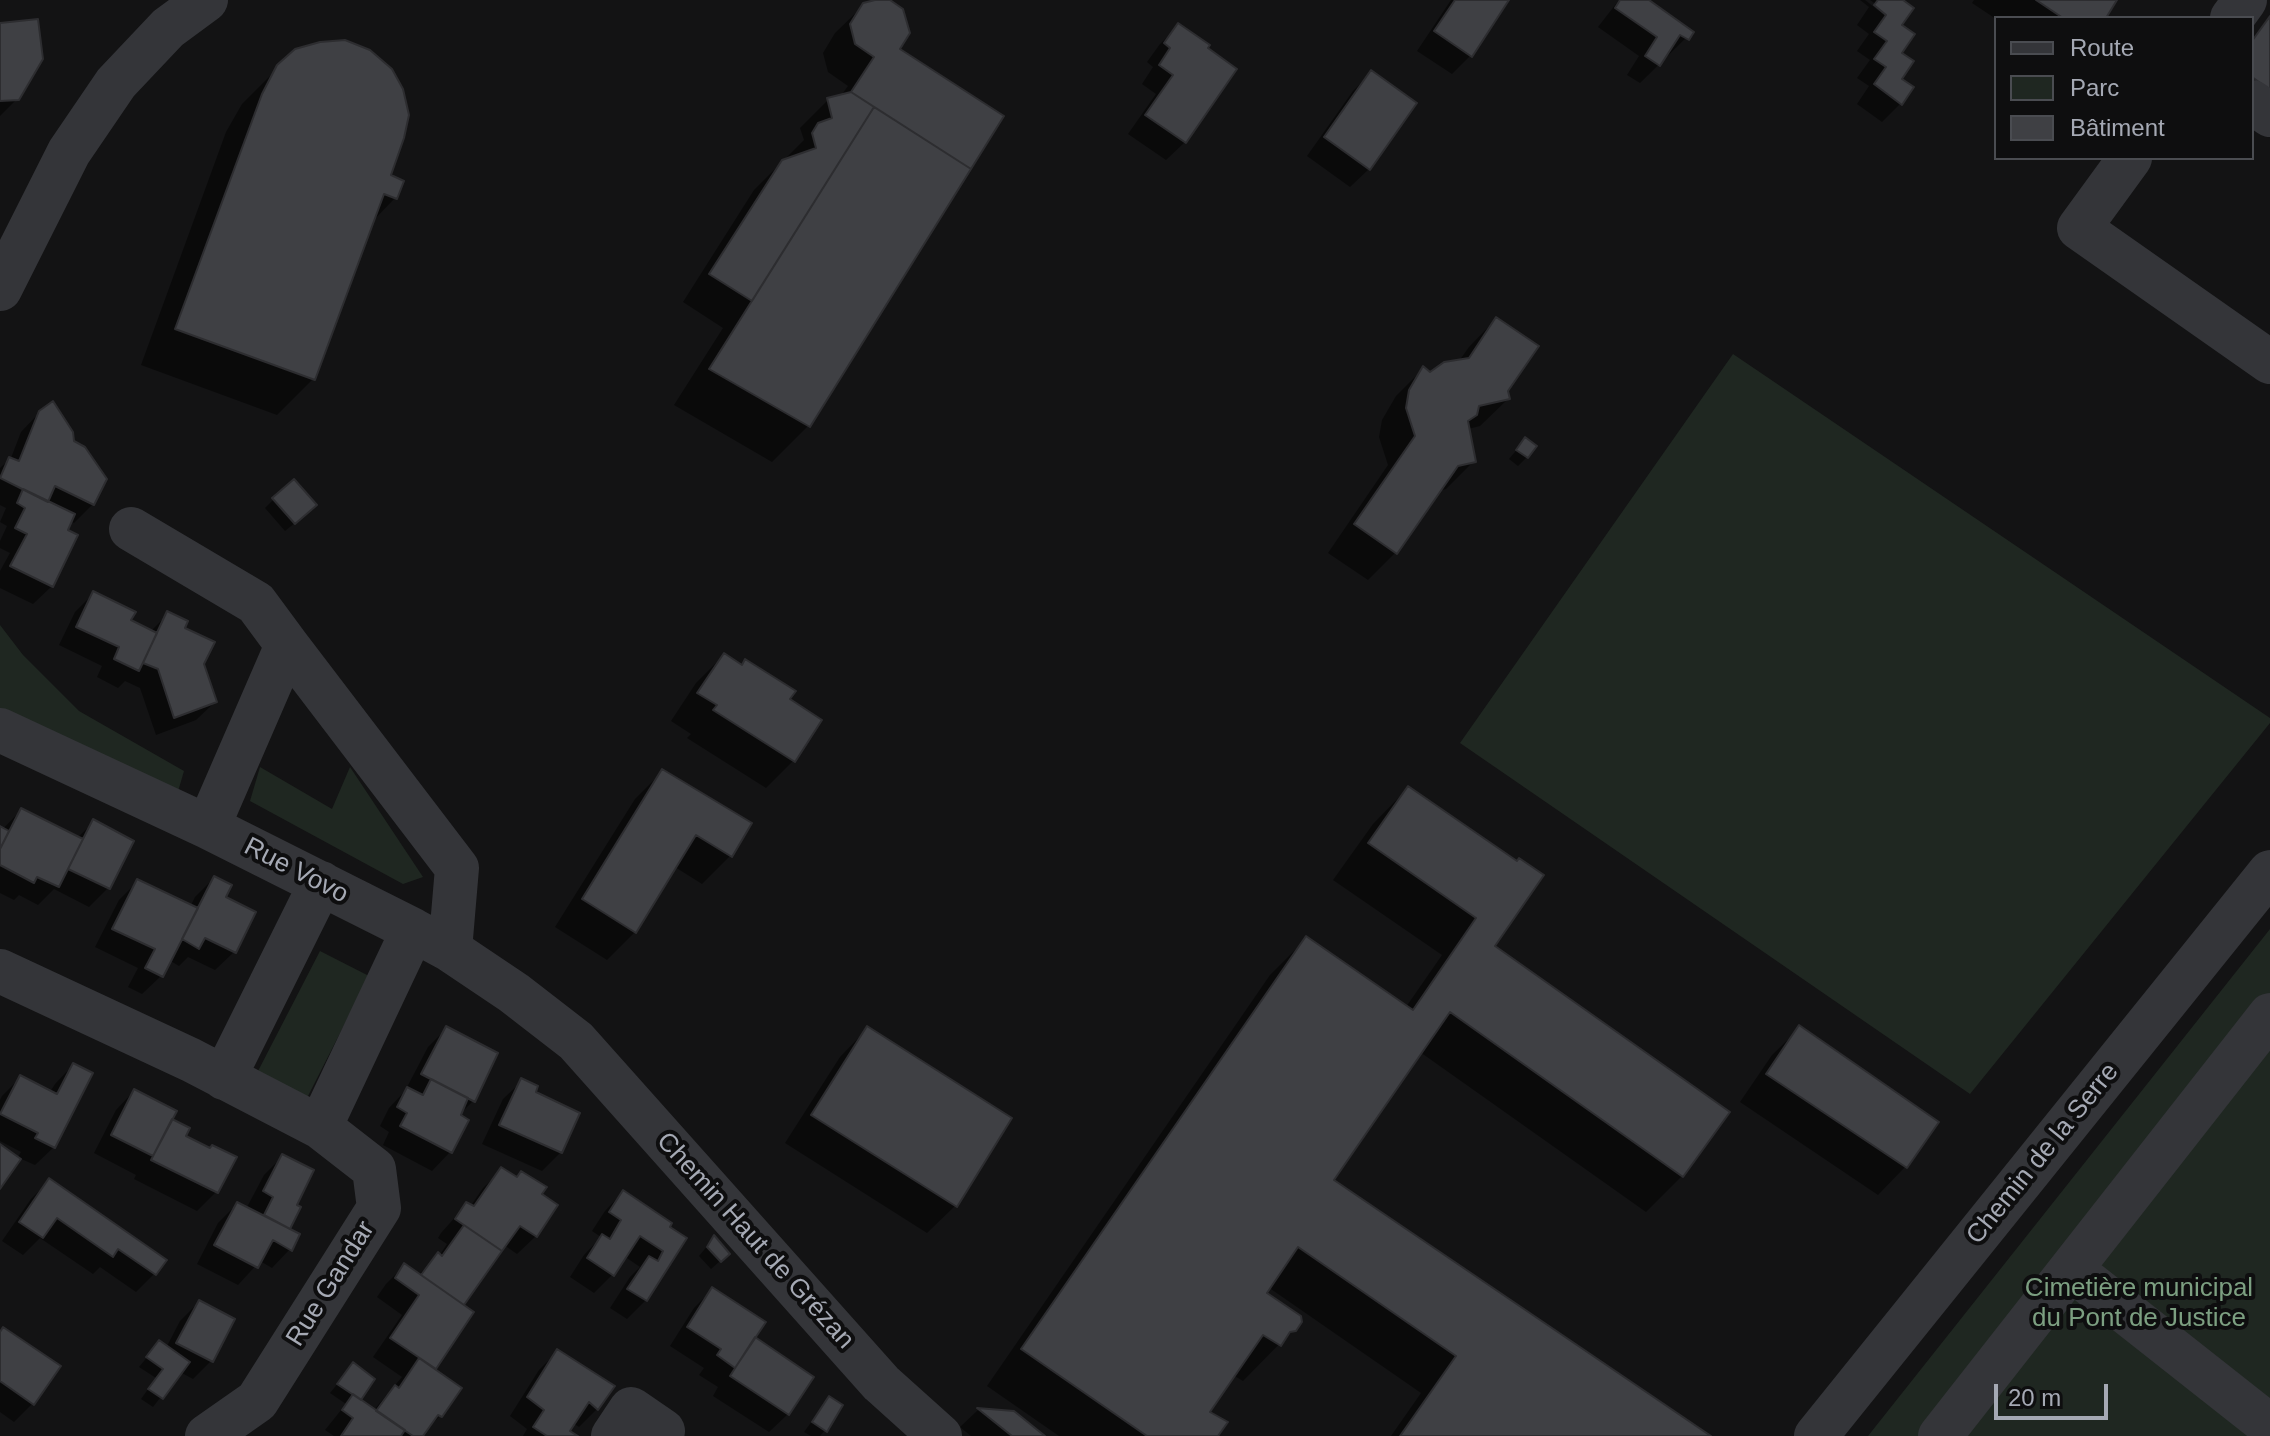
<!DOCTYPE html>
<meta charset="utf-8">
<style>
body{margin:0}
#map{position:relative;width:2270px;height:1436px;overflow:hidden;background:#131314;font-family:Helvetica,sans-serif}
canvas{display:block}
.legend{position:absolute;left:1994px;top:16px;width:260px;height:144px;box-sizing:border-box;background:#0e0e0f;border:2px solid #4a4c51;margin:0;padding:10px 14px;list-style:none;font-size:24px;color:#a5a9b4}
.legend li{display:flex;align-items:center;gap:16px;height:40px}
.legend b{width:40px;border:2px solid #4a4c51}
.scale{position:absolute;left:1994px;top:1384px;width:114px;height:36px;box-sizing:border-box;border:4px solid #a5a9b4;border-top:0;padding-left:10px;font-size:24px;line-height:28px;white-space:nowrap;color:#a5a9b4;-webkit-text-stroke:6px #0e0e0f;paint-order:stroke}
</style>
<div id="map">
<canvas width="2270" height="1436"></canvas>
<ul class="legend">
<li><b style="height:10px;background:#343539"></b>Route</li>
<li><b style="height:22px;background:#1f2721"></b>Parc</li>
<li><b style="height:22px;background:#3f4044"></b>Bâtiment</li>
</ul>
<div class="scale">20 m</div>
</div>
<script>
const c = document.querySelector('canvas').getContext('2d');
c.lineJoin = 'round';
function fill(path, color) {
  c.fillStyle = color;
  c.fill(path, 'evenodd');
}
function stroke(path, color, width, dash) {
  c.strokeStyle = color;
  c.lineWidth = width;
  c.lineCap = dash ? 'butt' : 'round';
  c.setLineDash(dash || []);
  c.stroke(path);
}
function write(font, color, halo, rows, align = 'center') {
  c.font = font + ' Helvetica,sans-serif';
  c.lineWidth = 8;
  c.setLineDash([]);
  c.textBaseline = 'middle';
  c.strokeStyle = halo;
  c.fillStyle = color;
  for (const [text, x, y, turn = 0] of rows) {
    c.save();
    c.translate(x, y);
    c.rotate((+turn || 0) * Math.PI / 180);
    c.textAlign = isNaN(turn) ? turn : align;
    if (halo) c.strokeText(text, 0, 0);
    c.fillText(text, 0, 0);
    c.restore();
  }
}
fill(new Path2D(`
 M1733,354L2270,718V723L1970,1094L1460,743Z
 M0,625L23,655L79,711L184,771L177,795L0,716Z
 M260,767L332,809L350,767L423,877L403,884L250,801Z
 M2270,929V1436H1868Z
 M320,951L369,976L307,1098L257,1073Z`), '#1f2721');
fill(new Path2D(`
 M886,0L897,50L1002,117L808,426L772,462L674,405L723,328L683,302L754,190L804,140L800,128L828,100L840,97L848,86L828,72L823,53L835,33L864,5Z
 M1451,0H1507L1470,56L1452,74L1417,51Z
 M1619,0H1645L1692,32L1640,83L1627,75L1639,56L1598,27Z
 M1860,0H1865L1887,17V12L1870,0H1899L1900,104L1882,122L1857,104L1869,86L1857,78L1870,60L1857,51L1869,34L1857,25L1869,7Z
 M1974,0H2115L2104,18L1996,19L1972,3Z
 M0,25L18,98L0,116Z
 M1179,26L1205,48L1185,142L1166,160L1128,134L1156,94L1142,84L1153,67L1147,62L1160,44Z
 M279,67L388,176L395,198L371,223L313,379L277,415L141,365L226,132L242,104Z
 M1372,72L1369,169L1350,187L1307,156L1353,91Z
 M1496,319L1508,399L1480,426L1468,429L1474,461L1446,489L1438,491L1396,552L1368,580L1328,553L1388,465L1379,437L1382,420L1396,396L1423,369L1429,375L1459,361L1469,347Z
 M40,412L72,443L93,504L74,523L70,521L52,586L33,604L0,588V571L10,553L0,548V541L7,526L0,522L6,508L0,505V468L11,458L21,432Z
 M1525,440L1527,457L1518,466L1509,459Z
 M274,499L306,514L285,531L265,508Z
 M94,593L128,621L150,632L168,614L182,629L202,664L215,702L196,720L156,735L140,688L125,681L118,688L97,677L102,666L59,645L75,612Z
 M724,655L741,666L745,661L787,699L793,761L766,788L687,738L691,734L671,721L696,683Z
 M663,771L750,824L730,856L702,884L675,867L635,932L607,960L555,927L635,799Z
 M1408,788L1492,946L1682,1176L1646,1212L1420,1052L1331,1180L1707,1436H1391L1421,1393L1268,1287L1264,1293L1294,1329L1243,1381L1233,1375L1207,1413L1216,1436H1059L987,1386L1270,975L1306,939L1406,1007L1442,955L1333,880L1373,824Z
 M21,810L77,838L94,822L131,841L108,888L89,907L54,889L38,905L19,895L14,900L0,893V829L2,830Z
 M214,878L234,952L215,970L188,957L179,966L169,960L161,976L142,994L128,987L138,968L95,947L119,900L137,882L190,907L195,897Z
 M1800,1028L1936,1123L1905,1167L1878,1195L1740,1102L1772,1055Z
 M446,1029L473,1101L458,1116L450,1152L432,1171L383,1145L389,1132L380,1126L389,1108L405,1091L428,1047Z
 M867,1029L1010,1118L955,1206L927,1233L785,1143L840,1057Z
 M73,1065L54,1147L35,1165L19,1158L0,1185V1146L17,1159L21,1152L0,1141V1100L2,1096L21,1077L50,1092L55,1084Z
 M522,1081L533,1093L561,1152L542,1171L482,1144L503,1099Z
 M134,1091L170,1120L183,1136L209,1150L234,1158L216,1192L197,1211L134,1179L136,1175L94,1153L116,1110Z
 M283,1156L294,1205L288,1229L290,1249L272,1268L260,1261L238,1285L197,1264L218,1223L237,1204L246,1209L264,1175Z
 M502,1170L540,1194L536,1236L517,1254L504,1245L461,1306L471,1312L433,1370L459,1388L440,1416L420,1436H334L325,1430L346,1404L330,1393L353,1365L358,1400L373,1411L402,1377L373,1357L402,1315L377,1297L386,1284L404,1266L418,1275L439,1256L447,1244L438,1238L441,1233L466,1205L470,1207L483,1188Z
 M49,1181L155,1273L136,1292L100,1267L93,1274L40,1238L23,1255L2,1241L31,1199Z
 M623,1192L684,1239L646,1300L627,1319L610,1308L630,1277L640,1267L624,1256L613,1274L594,1293L570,1277L584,1255L601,1237L592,1231L605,1211Z
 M714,1238L728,1254L711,1269L699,1256Z
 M712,1290L753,1338L788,1414L769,1432L713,1396L718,1387L699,1375L704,1368L670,1346L694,1308Z
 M199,1302L211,1361L193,1379L180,1372L153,1407L141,1399L156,1378L139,1367L159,1343L166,1348L180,1321Z
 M0,1333L33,1403L14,1422L0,1412Z
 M558,1351L597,1409L579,1427L573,1423L567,1431L574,1436H523L527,1429L510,1416L539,1370Z
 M829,1398L825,1430L820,1436H811L804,1432Z
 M978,1410L1014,1413L1042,1436H971L960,1427Z`), '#0007');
const building = new Path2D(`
 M875,0H890L903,9L910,33L900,49L1004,116L971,169L851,92L874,57L855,44L850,24L863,3Z
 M1455,0H1509L1472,57L1434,31Z
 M1620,0H1649L1694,32L1689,40L1680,35L1660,66L1645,56L1657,37L1615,8Z
 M1878,0H1903L1914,8L1902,25L1915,34L1902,53L1914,61L1902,79L1914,87L1902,105L1874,84L1886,67L1874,59L1887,41L1874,32L1886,15L1874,5Z
 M2036,0H2117L2106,18H2063Z
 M2270,16V90L2252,77V41Z
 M38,19L43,59L19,100L0,101V23Z
 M1178,23L1210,45L1208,48L1237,69L1186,143L1145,115L1173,75L1159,65L1170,48L1164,43Z
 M345,40L370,50L392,69L403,89L409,115L404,138L391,175L404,181L397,199L384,194L315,380L175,329L262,94L277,65L295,49L320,42Z
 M1371,70L1417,103L1370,170L1324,137Z
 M851,92L874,107L752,301L709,274L782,160L816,148L812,133L818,123L832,118L827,98Z
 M874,107L971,169L810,427L709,369Z
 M1496,317L1539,346L1508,391L1510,399L1479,406L1477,415L1468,421L1476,462L1458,466L1397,554L1354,524L1415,436L1406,408L1409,390L1423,366L1430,372L1444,362L1469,358Z
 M53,401L73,432L74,441L85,447L107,479L94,505L55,486L48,502L0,478L9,457L19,461L39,411Z
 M1525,437L1537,446L1528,458L1516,450Z
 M294,479L317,505L295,524L272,498Z
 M23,489L75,514L68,530L78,535L53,587L10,566L27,534L15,528L25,508L17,503Z
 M93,591L136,612L131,620L157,633L139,671L114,659L119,647L76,627Z
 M167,611L188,621L185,628L215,642L204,664L217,702L174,718L158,669L143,663Z
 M724,653L742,665L745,659L796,691L790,699L822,720L795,762L713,710L717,705L697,693Z
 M662,769L752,823L732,857L696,835L636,933L582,899Z
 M1408,786L1517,861L1519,858L1544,875L1495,946L1730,1112L1683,1177L1450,1012L1334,1180L1711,1436H1400L1456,1356L1298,1247L1267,1293L1301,1316L1302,1322L1296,1331L1290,1332L1281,1346L1263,1335L1210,1412L1228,1422L1218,1436H1147L1021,1349L1306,936L1413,1010L1476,918L1368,843Z
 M21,808L83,839L59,887L37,877L34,883L0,865V849Z
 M93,819L134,841L110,889L68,869Z
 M0,826L9,831L0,849Z
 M214,876L232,885L226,897L256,912L236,953L205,938L199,949L182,939Z
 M137,879L198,908L163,977L145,968L155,949L112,929Z
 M1799,1025L1939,1122L1907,1168L1766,1074Z
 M446,1026L498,1053L475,1102L421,1074Z
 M867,1026L1012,1118L957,1207L811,1115Z
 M73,1063L93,1073L55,1148L35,1138L38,1133L0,1114L20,1075L57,1094Z
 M521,1078L538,1086L536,1092L580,1113L562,1153L499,1125Z
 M431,1079L468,1098L461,1115L469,1120L452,1153L400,1126L407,1113L397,1107L407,1087L423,1095Z
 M134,1089L177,1111L153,1156L111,1135Z
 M172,1119L190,1128L186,1136L210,1148L212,1145L237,1157L218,1193L151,1160Z
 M0,1144L21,1159L0,1189Z
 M282,1154L314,1170L297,1205L301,1207L290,1229L264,1215L273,1197L263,1191Z
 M501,1167L517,1177L521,1171L547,1187L542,1194L558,1205L537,1237L520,1226L502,1251L455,1219L466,1202L474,1206Z
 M49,1178L167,1260L156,1275L118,1249L113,1257L57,1218L43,1238L19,1222Z
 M623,1190L672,1223L670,1227L687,1238L647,1301L627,1289L649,1256L658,1261L663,1251L640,1236L614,1276L587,1258L602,1234L610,1239L621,1220L609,1212Z
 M237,1202L300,1234L292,1251L273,1240L258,1268L214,1245Z
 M464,1225L502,1251L464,1305L421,1275L438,1252L442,1256Z
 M714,1235L730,1254L721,1262L707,1247Z
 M404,1263L474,1312L436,1369L390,1338L419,1295L395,1278Z
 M712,1287L766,1322L735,1368L717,1355L721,1349L687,1327Z
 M199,1300L235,1319L213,1362L176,1343Z
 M3,1327L61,1366L34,1405L0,1381V1332Z
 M755,1337L814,1377L789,1415L730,1376Z
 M159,1340L190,1362L163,1399L148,1389L163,1369L146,1357Z
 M557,1349L615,1386L598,1410L589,1402L570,1431L578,1436H547L533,1427L544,1410L527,1397Z
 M419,1358L462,1388L442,1417L438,1415L423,1436H413L376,1411L395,1385L399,1388Z
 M353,1362L375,1379L361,1400L337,1384Z
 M353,1394L405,1430L401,1436H341L353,1418L342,1410Z
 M829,1396L843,1405L827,1432L812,1422Z
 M977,1408L1014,1411L1045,1436H1012Z`);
fill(building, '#3f4044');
stroke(building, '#2d2d30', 2);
stroke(new Path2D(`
 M2232,18L2245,0
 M2252,102L2270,115
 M2130,158L2079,228L2270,362
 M0,289L69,152L116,83L168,28L206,0
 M131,529L256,603L287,645L208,827
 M287,645L457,868L450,950
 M0,730L208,827L413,930L450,950L514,993L576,1041L881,1383L940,1436
 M0,971L191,1060L320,1127L374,1169L379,1208L257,1401L207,1436
 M224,1078L321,883
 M320,1127L413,930
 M2071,1269L2270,1426
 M613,1436L631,1409L663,1431
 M1816,1436L2270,872
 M1940,1436L2270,1015`), '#343539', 44);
write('26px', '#a5a9b4', '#0e0e0f', [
 ["Rue Vovo",296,871,27],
 ["Chemin de la Serre",2043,1154,-51],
 ["Chemin Haut de Grézan",755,1241,48],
 ["Rue Gandar",331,1284,-58]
]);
write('26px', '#7c9f81', '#0e0e0f', [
 ["Cimetière municipal",2139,1289],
 ["du Pont de Justice",2139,1319]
]);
</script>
